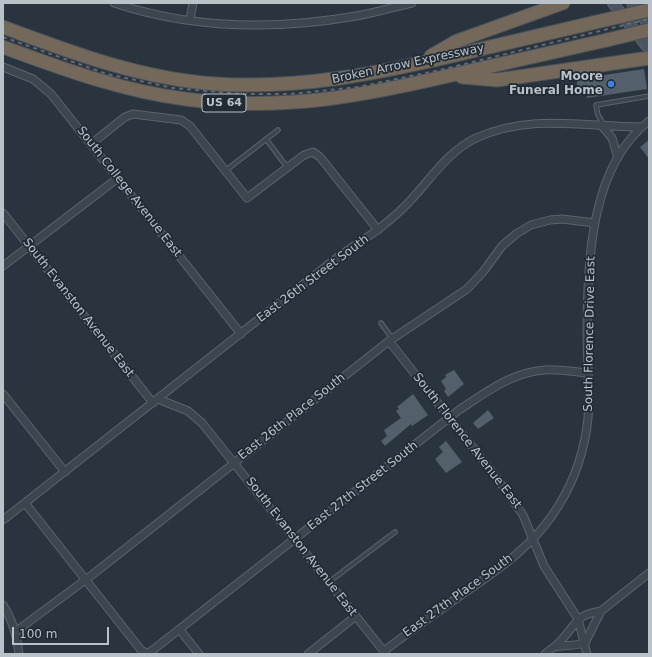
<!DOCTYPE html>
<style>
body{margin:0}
#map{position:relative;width:652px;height:657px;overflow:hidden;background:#29343f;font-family:"DejaVu Sans",sans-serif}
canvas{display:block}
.frame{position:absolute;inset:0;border:4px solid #b9c1c9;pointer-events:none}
.scale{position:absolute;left:12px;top:627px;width:97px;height:18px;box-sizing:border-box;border:2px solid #b9c1c9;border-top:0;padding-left:5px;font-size:12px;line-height:14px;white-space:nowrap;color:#b9c1c9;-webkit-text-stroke:3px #212b34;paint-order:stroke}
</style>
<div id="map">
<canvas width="652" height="657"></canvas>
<div class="frame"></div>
<div class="scale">100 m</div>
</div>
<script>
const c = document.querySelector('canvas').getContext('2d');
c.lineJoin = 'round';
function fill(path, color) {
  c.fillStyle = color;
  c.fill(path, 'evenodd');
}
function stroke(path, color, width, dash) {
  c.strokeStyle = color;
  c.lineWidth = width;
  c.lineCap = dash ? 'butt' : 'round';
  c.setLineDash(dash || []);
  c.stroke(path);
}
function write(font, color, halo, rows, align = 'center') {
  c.font = font + ' "DejaVu Sans",sans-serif';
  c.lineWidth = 3.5;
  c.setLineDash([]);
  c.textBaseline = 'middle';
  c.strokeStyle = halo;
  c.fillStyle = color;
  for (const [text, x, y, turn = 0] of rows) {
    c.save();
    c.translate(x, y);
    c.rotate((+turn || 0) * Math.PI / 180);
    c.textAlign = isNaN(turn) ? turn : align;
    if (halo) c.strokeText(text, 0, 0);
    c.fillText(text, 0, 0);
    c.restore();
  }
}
fill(new Path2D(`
 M644,69L647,89L587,98L586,91L578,92L576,77L585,76V78Z
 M649,140V159L640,147Z
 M454,370L464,384L448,397L444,391L446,389L441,381L446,377L445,375Z
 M413,394L428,415L412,426L411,424L385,446L381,441L387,436L384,430L401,418L396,411L399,409L397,407Z
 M488,410L494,418L478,429L473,423Z
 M446,441L462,462L446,473L435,459L443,452L439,447Z`), '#545f6c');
const service = new Path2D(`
 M604,125L598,115L596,105L649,96
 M266,139L287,167
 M225,171L278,130
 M381,323L392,338
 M329,582L395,532`);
const minor = new Path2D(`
 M114,3C192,29 276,30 356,16C375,13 394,7 412,3
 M190,19L193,3
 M3,67L33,79L51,94L241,334
 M601,125L612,138L618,158
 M91,144L125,117L133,114L181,120L190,126L247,198L304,155L313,152L320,157L378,230
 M3,213L153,403
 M3,266L118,178
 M389,341L496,477L523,515L544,566L578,619L587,654
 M3,394L65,472
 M158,399L188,411L202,423L386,654
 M25,503L141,650L144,652L149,653L459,410C485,393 512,372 545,370C559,369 574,372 588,373
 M3,520C112,435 220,349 329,264C345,251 363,241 380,228C390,220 400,212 409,202C430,180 448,151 476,138C532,113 584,127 642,127
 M3,605C13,620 17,636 19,654
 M180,630L199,654
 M15,632L92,575L389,341L467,289L483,272L502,246L516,234L531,225L550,220L562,219L595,223
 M554,647C565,645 574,646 585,643L601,611L649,573
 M384,651C409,632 435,614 461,595C498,570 536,544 559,505C575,479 585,448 588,418C590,388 587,358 587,328C588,261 590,166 649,121
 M308,654L356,616
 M545,654C551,649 559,644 564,637C579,620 577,615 601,611`);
const secondary = new Path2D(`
 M613,3L649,49
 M632,3L649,25`);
const motorway = new Path2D(`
 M3,27C72,53 142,79 216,84C300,89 375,74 456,55C501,44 546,34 592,23
 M3,47C63,69 122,91 185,99C286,112 368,95 465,72C512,61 560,51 607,40
 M431,56L457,41L563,3
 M462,77L497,80L649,58`);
stroke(service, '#5a646c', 5.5);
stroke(minor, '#5a646c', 9);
stroke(secondary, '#5a646c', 12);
stroke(motorway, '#475159', 15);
stroke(service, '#3c464f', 3.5);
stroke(minor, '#3c464f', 7);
stroke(secondary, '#4b5562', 10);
stroke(motorway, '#74685a', 13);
stroke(new Path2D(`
 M3,37L107,74L173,88L241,94H291L358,87L440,70L649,19`), '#5f6a76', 2, [4, 4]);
const motorwayBridge = new Path2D(`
 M592,23L649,10
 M607,40L649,30`);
stroke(motorwayBridge, '#475159', 15, []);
stroke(motorwayBridge, '#74685a', 13);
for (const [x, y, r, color] of [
 [611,84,4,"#3f7fe0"]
]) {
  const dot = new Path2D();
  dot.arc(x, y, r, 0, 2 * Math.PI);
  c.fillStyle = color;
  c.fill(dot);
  stroke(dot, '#212b34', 1.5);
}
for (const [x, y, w] of [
 [224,103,44]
]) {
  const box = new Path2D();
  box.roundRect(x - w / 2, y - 9, w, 18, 3);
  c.fillStyle = '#212b34';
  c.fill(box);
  stroke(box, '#b9c1c9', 1);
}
write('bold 11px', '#b9c1c9', null, [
 ["US 64",224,103]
]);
write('12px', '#b9c1c9', '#212b34', [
 ["Broken Arrow Expressway",408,64,-12],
 ["South College Avenue East",129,192,52],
 ["East 26th Street South",313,279,-37],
 ["South Evanston Avenue East",78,308,52],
 ["South Florence Drive East",590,334,-89],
 ["East 26th Place South",292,417,-38],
 ["South Florence Avenue East",467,441,52],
 ["East 27th Street South",363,486,-38],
 ["South Evanston Avenue East",301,547,52],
 ["East 27th Place South",458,596,-36]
]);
write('bold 12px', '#b9c1c9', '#212b34', [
 ["Moore",603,77],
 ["Funeral Home",603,91]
], 'right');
</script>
